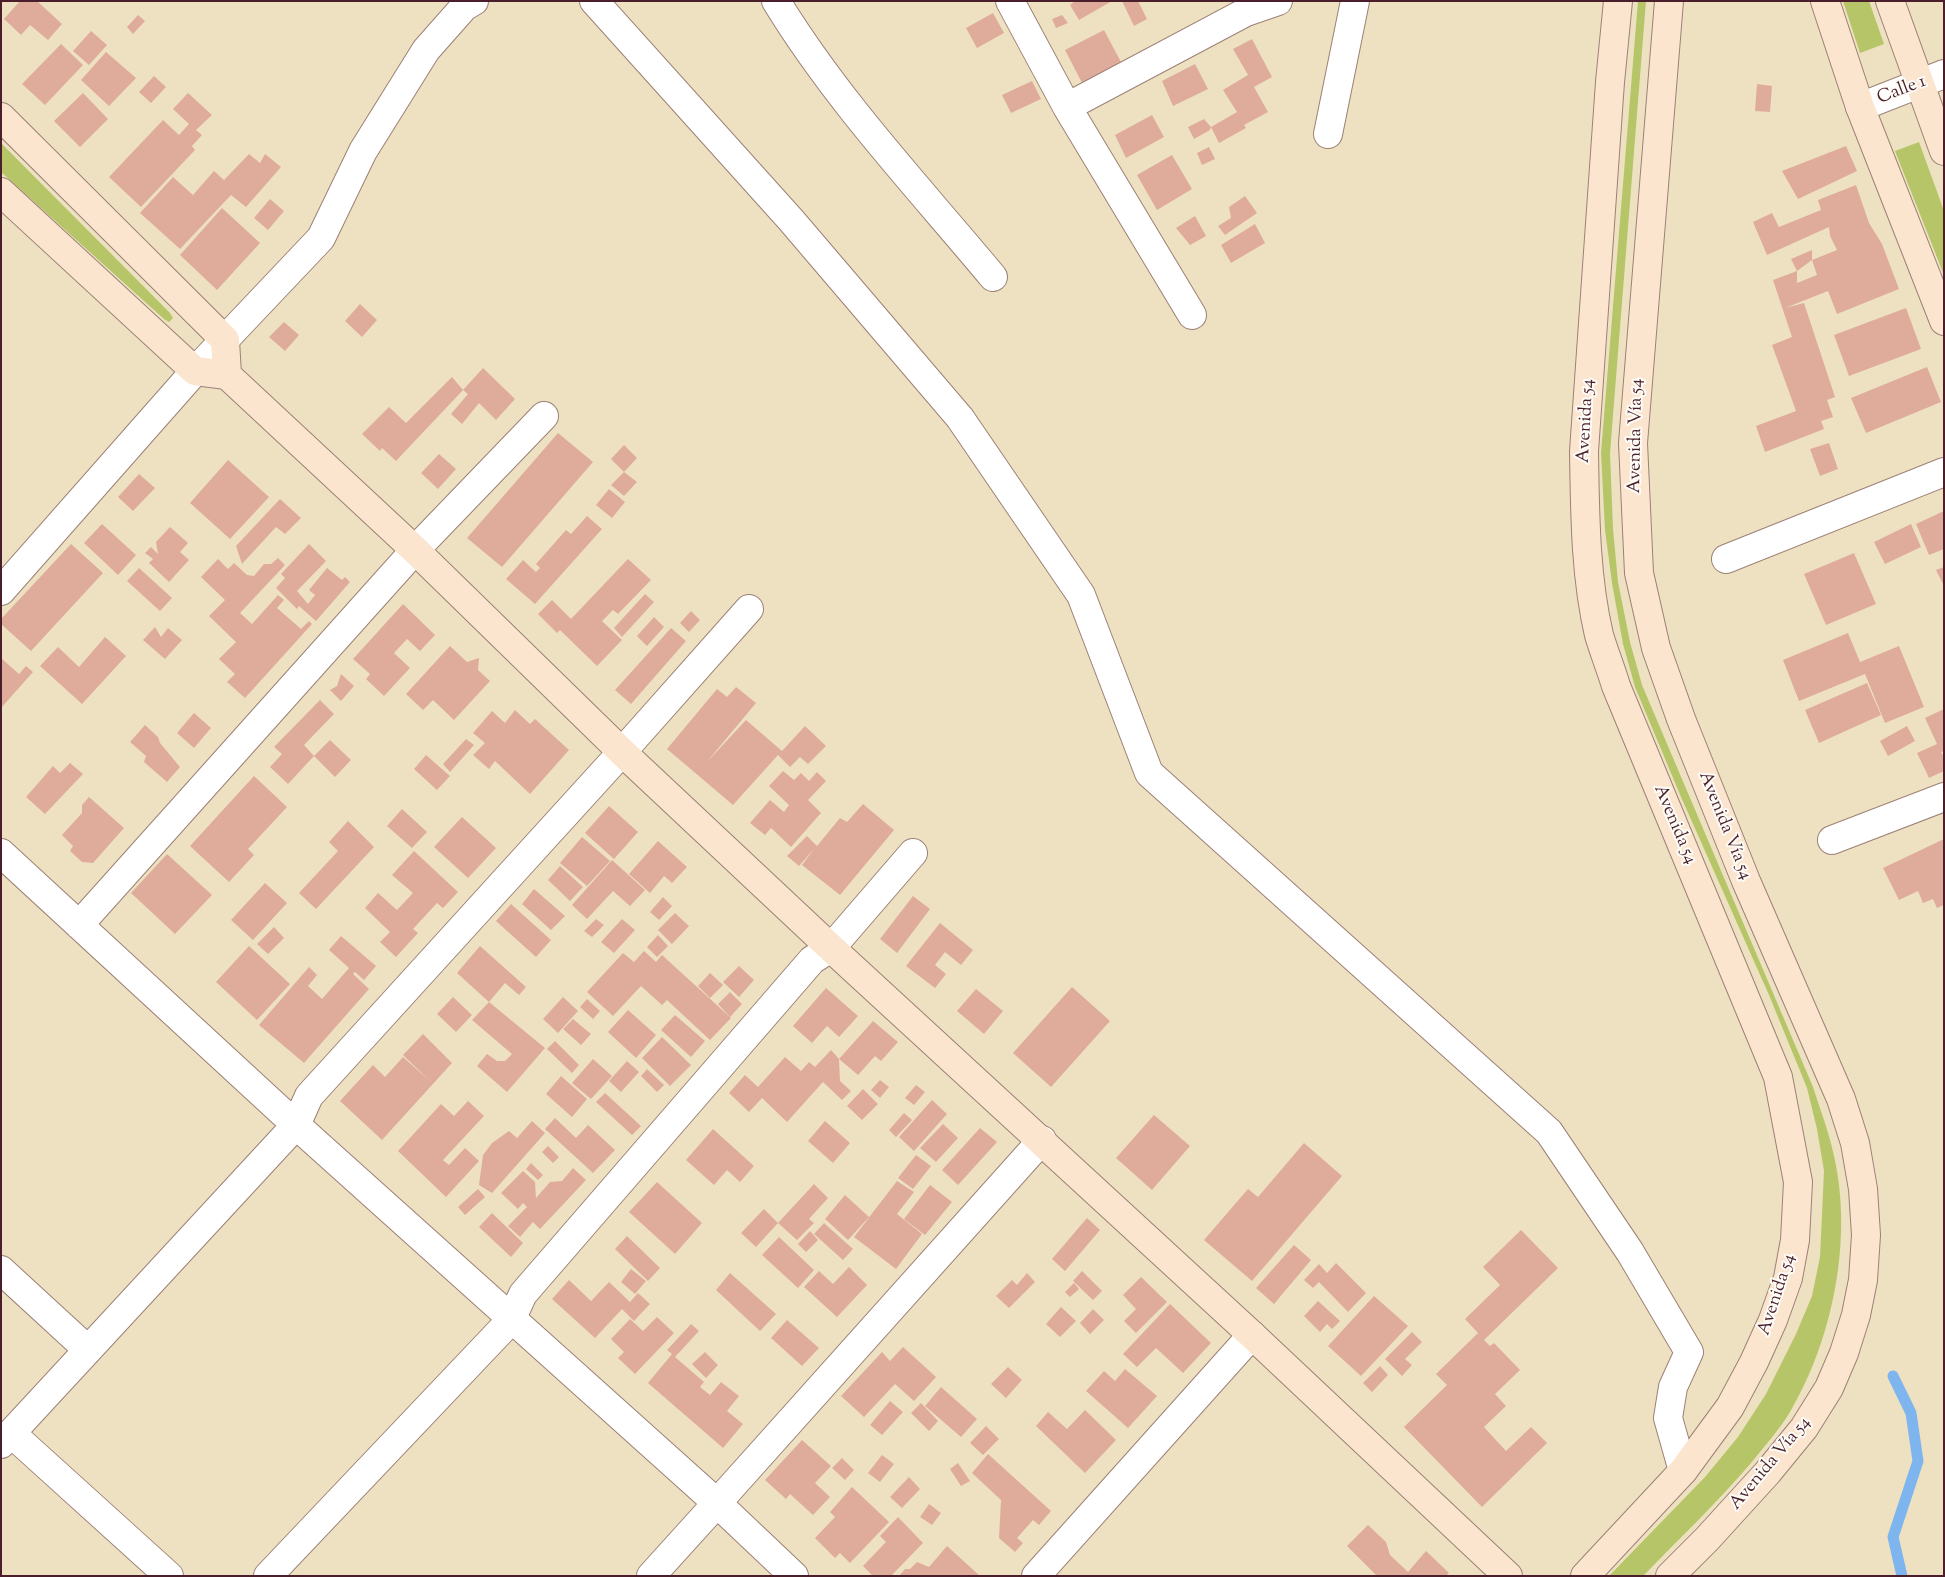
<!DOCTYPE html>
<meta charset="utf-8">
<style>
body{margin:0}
#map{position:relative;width:1945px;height:1577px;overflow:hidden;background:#eee1c1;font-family:"Sorts Mill Goudy",serif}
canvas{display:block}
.frame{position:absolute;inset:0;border:2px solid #4a1f2b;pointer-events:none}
</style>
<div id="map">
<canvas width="1945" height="1577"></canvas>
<div class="frame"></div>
</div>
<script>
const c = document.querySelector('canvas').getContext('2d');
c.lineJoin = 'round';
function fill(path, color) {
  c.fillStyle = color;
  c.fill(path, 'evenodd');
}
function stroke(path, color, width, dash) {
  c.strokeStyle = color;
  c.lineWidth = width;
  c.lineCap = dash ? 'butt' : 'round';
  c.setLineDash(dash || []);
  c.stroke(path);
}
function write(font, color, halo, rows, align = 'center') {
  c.font = font + ' "Sorts Mill Goudy",serif';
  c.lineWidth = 4;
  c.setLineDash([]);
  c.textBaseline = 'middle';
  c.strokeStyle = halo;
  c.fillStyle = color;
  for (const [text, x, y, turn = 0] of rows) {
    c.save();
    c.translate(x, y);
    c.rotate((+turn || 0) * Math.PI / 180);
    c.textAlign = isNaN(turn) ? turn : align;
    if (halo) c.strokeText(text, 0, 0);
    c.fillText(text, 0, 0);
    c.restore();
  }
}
fill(new Path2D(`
 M1638,1H1646L1610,453L1613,529L1618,582L1630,642L1642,685L1813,1087C1820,1109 1829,1132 1834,1156C1853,1239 1833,1339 1790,1412C1779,1430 1764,1447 1751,1463C1717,1503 1679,1539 1643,1576H1609L1705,1477L1738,1437L1766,1394L1796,1334L1812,1296L1820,1257L1824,1171L1817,1129L1807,1088L1769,995L1681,797L1635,687L1623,644L1612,583L1605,530L1601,453Z
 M1843,1H1869L1884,44L1860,53Z
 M1919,142L1944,211V275L1895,151Z
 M1,143L170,313L173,318L169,322L164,319L1,172Z`), '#b6c567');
stroke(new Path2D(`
 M1893,1376L1911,1413L1918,1461L1893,1537L1902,1576`), '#7fb5ee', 11);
fill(new Path2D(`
 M20,1H37L62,24L48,40L30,25L21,35L4,19Z
 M1075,1H1112L1079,20L1070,5Z
 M1122,1H1138L1147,19L1134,26Z
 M993,13L1004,33L977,48L966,28Z
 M138,15L145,21L133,34L127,27Z
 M1062,15L1068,23L1056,28L1052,19Z
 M1104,30L1121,62L1082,83L1065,50Z
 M91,31L107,45L89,65L73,51Z
 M1252,39L1272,77L1254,87L1268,112L1244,125L1246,128L1219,143L1211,127L1210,130L1194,139L1188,127L1204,119L1211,127L1237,112L1223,90L1248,75L1233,49Z
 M61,44L83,65L45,105L22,84Z
 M106,52L136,78L109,106L81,80Z
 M1195,64L1208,89L1173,106L1162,81Z
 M154,76L166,87L151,103L139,92Z
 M1032,81L1041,99L1011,113L1002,95Z
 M1757,84L1772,86L1770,112L1755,111Z
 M83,93L108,119L80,147L54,121Z
 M188,93L212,115L196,130L202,135L192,146L195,150L141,207L109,177L163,120L179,135L189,124L173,109Z
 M1152,115L1164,137L1126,158L1115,135Z
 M1846,146L1857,171L1798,199L1782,171Z
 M1209,147L1215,159L1202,165L1197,153Z
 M249,154L260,163L265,154L281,167L246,207L231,195L180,249L140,213L173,177L193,195L214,171L224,180Z
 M1172,155L1192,189L1157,210L1137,175Z
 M1856,185L1869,223L1882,244L1899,289L1837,314L1828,291L1785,308L1804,303L1835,397L1827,400L1833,417L1821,421L1824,429L1765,452L1756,426L1796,411L1772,345L1792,337L1773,280L1797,271V283L1817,275L1812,260L1837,250L1830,236L1829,227L1767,255L1753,222L1772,213L1779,227L1821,210L1818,200Z
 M1245,196L1257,213L1225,235L1218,226L1231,218L1229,207Z
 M270,199L284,211L268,230L254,218Z
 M222,208L260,243L217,290L180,255Z
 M1195,216L1206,236L1190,245L1176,228Z
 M1255,224L1265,243L1231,263L1221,245Z
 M1812,250V260L1797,271L1791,259Z
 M360,304L377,320L362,337L345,321Z
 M1906,308L1921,349L1849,376L1834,335Z
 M284,322L299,335L285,351L269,337Z
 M1927,367L1941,402L1866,433L1851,398Z
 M483,368L515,399L496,420L479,403L462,424L451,414L468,394L463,390Z
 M452,377L463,390L396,461L382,448L380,451L362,434L389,407L406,423Z
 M558,433L593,462L502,567L467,538Z
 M1829,443L1838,469L1820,476L1810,449Z
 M624,445L637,458L624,472L611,459Z
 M439,454L456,469L438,489L421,473Z
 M228,460L269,497L230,539L190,503Z
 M624,472L637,482L624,496L611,485Z
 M139,474L155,488L133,511L118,497Z
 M609,489L625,502L612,518L596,505Z
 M280,499L301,518L285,534L276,527L242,564L236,546Z
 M1944,511V549L1929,555L1916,524Z
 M587,516L602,529L535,604L506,579L523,560L536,572L540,568L536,564L566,530L571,534Z
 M102,524L136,555L118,575L84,543Z
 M1911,524L1921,547L1885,564L1874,542Z
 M170,527L188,543L180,552L189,560L169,582L149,563L153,559L145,553L151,547L158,554L156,542Z
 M71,544L103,573L31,651L1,624V619Z
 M309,544L326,561L297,591L308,604L315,595L309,590L327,568L342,580L345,577L350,582L316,621L299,606L297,609L276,588L285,578L281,574Z
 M1854,553L1876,604L1826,625L1804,574Z
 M278,558L285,565L240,613L252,624L278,595L284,600L277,608L301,629L309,621L312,624L245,698L227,682L235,674L219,659L236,642L209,616L225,600L201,577L218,559L228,569L234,563L247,575L254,576L264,564H271Z
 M628,559L651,580L618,614L613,610L602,621L622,640L597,666L560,630L557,633L538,614L552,600L571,619Z
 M1944,567V586L1936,570Z
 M139,568L172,598L160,611L127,581Z
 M645,594L654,602L622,637L614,628Z
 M403,604L435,635L420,651L407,639L394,653L410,668L384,696L366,679L370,674L353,659Z
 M691,611L700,620L689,632L680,623Z
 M654,617L664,627L647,646L637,636Z
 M155,627L161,637L168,628L182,640L165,659L143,640Z
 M671,628L686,641L631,704L615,690Z
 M1848,633L1860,662L1899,646L1924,707L1885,723L1865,674L1799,701L1783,660Z
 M105,637L126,656L82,704L40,666L58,647L79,667Z
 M450,646L467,662L479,658L478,670L490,681L454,720L433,700L423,710L406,694Z
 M1,658L19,674L26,666L33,672L1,708Z
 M341,674L354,686L341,701L330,690L337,686Z
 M1867,683L1881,715L1819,743L1805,710Z
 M736,687L756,703L706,763L746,720L782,751L805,726L826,746L808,764L800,757L790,767L778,755L733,805L667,749L717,689L727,697Z
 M320,700L334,714L304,745L314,756L288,784L270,767L282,754L274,747Z
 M1944,709V751L1941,752L1944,757V771L1929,778L1917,753L1937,744L1925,718Z
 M515,710L530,724L535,719L569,750L530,794L495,761L489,769L473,755L485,743L473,733L492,711L505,723Z
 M194,713L211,728L194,748L177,733Z
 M145,725L158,737L160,743L180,767L167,782L144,762L146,756L130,742Z
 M1907,726L1915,741L1888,756L1880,741Z
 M466,739L474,745L450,772L443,764Z
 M330,740L351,760L335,777L314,756Z
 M426,755L450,776L437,790L414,769Z
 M70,763L83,774L45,814L26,797L53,766L60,773Z
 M783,771L794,780L801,773L809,781L817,772L826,781L808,800L821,813L791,847L771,828L765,835L750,823L770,800L784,812L789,805L769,786Z
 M254,776L287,807L248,849L254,855L229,882L190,846Z
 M89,797L124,828L93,863L82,862L70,851L73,846L62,835L82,813V805Z
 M863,804L894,830L840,895L802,865L814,849L799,866L787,856L807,836L817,846L840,818L847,822Z
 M609,806L638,832L614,859L585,833Z
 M402,809L427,832L412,848L387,826Z
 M462,817L496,848L468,878L434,847Z
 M348,821L374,847L316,909L299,893L338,851L329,842Z
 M582,837L610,861L587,886L560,863Z
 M1944,839V905L1937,908L1933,899L1923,903L1918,891L1899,900L1883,868Z
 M658,841L687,867L672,883L664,876L650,893L629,874Z
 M414,851L458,892L443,908L437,903L413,929L418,933L396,957L380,942L390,932L365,908L378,893L397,910L413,893L392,875Z
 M167,854L212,895L175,934L131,893Z
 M612,860L645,890L630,906L613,891L587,919L572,905Z
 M560,866L583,887L570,901L548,880Z
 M265,883L287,903L253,940L231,920Z
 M534,889L565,916L551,930L522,904Z
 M913,896L930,909L897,953L880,939Z
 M663,897L672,906L659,920L650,912Z
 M511,904L551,940L536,957L496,921Z
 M675,913L689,926L672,944L658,930Z
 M596,919L604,925L592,937L584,931Z
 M622,919L635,930L614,953L601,942Z
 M940,923L973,950L961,965L945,952L935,965L946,974L935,988L906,966Z
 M274,927L284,938L268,954L257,944Z
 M658,935L668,946L657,957L647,947Z
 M341,936L376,966L364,980L355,972L353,974L369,989L304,1063L259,1025L309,967L317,975L308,986L322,999L349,968L329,950Z
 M249,946L290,984L257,1020L216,982Z
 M480,946L526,987L519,995L505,983L489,1002L457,973Z
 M644,951L656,962L662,955L731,1018L710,1040L667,1000L662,1005L641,986L613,1016L587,992L623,953L634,962Z
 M739,966L754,980L739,997L723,982Z
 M710,973L723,985L710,998L698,986Z
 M1072,987L1110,1021L1051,1087L1013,1053Z
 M826,988L858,1016L839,1037L827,1026L812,1043L793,1026Z
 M976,989L1003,1011L984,1034L957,1011Z
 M730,992L742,1004L730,1017L718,1004Z
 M453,997L472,1015L456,1032L437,1014Z
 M563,997L578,1011L558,1033L543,1019Z
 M587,999L600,1011L593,1019L580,1007Z
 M489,1002L545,1048L507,1092L477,1066L487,1054L497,1061H505L512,1054L472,1020Z
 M628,1010L656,1035L636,1058L608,1032Z
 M675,1015L705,1041L691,1057L661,1030Z
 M573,1019L591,1034L581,1045L563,1029Z
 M873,1021L898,1042L881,1061L875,1056L858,1075L839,1059Z
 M423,1034L452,1063L382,1140L340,1101L373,1065L385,1077L403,1057L430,1081L403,1055Z
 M662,1037L691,1065L670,1086L642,1058Z
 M555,1041L579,1065L572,1073L547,1049Z
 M831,1050L839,1059L840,1081L851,1091L842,1100L823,1082L787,1122L762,1098L749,1112L729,1093L745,1075L758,1087L785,1057L801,1071L809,1062L815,1067Z
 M593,1059L612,1076L591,1099L572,1083Z
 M627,1061L639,1072L621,1092L609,1081Z
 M647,1069L664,1085L657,1092L641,1076Z
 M561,1076L587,1099L572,1117L546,1094Z
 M880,1080L889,1087L880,1098L871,1090Z
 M916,1085L925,1092L914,1105L905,1098Z
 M863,1089L878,1104L862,1120L847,1106Z
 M605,1093L641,1126L632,1135L596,1102Z
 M932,1100L947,1114L914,1151L899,1137Z
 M468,1101L484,1116L443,1160L449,1165L465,1148L479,1161L446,1197L398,1151L441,1104L454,1116Z
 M904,1113L912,1120L896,1137L889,1130Z
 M1154,1115L1190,1146L1152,1190L1116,1158Z
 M555,1118L576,1138L588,1125L615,1150L593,1173L545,1129Z
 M532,1121L545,1133L492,1193L479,1185L483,1155L492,1143L509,1131L517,1138Z
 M825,1121L850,1143L833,1163L808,1141Z
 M943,1124L958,1138L936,1162L920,1148Z
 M980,1128L997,1142L958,1185L942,1170Z
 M713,1129L754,1166L740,1182L727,1170L714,1185L686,1160Z
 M1304,1143L1342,1176L1252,1281L1204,1240L1248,1189L1258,1197Z
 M548,1146L559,1157L553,1163L542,1152Z
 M916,1155L931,1166L913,1189L898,1178Z
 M531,1163L543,1175L538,1180L526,1169Z
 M573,1168L586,1180L540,1229L533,1222L520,1237L508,1226L527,1207L523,1203L518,1209L501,1193L523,1171L535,1182L536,1198L550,1182L562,1181Z
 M897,1181L914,1192L897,1214L922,1234L896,1269L854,1237Z
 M657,1182L702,1223L675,1254L629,1212Z
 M814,1184L828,1198L809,1219L814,1223L797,1240L778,1223L756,1247L741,1233L764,1209L778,1223Z
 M930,1185L952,1202L925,1235L904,1219Z
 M478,1189L485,1197L465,1215L458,1207Z
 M845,1195L869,1217L848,1240L825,1219Z
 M492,1213L523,1243L511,1257L479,1227Z
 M1087,1218L1100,1230L1065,1271L1052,1259Z
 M824,1223L853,1249L843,1260L814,1234Z
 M1521,1230L1558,1268L1484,1340L1490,1346L1494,1343L1520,1370L1495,1394L1506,1406L1484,1427L1506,1451L1531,1427L1547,1443L1482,1507L1404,1427L1447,1385L1436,1374L1478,1333L1465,1319L1500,1285L1483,1267Z
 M810,1231L818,1240L806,1252L798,1244Z
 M627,1236L660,1268L648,1281L615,1249Z
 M779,1237L814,1270L798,1288L762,1255Z
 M1294,1245L1311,1260L1274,1304L1256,1288Z
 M1336,1263L1366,1293L1348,1312L1319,1282L1313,1288L1304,1280L1319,1264L1327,1273Z
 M849,1267L867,1285L837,1317L804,1287L819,1271L833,1284Z
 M631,1269L646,1281L635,1294L621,1282Z
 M1082,1271L1102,1291L1093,1300L1073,1281Z
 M730,1273L776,1314L760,1331L716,1290Z
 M1027,1273L1035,1282L1009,1308L996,1296L1012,1280L1017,1285Z
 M1141,1277L1167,1302L1136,1333L1124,1321L1136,1309L1123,1295Z
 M569,1280L591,1301L609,1282L630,1302L638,1293L650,1304L634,1321L622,1309L595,1338L552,1299Z
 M1074,1283L1079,1289L1070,1297L1065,1292Z
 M1374,1296L1408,1326L1361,1376L1328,1346Z
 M1318,1301L1340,1321L1332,1329L1327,1324L1320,1332L1304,1316Z
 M1170,1304L1211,1343L1183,1373L1156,1348L1137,1367L1123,1354Z
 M1061,1307L1076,1321L1060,1337L1046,1324Z
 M1093,1309L1104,1320L1090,1334L1080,1323Z
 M657,1317L674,1333L635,1374L618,1358L624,1352L611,1339L630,1319L643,1331Z
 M787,1320L819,1348L802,1366L771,1338Z
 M691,1324L699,1331L675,1357L704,1382L700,1387L710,1395L721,1382L739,1396L727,1411L743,1424L723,1448L648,1383L672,1354L667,1350Z
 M1412,1332L1422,1342L1405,1359L1412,1365L1402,1376L1385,1359Z
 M903,1347L936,1377L914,1401L895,1384L864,1417L841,1396L882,1352L890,1361Z
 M705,1352L718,1365L706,1378L692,1364Z
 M1380,1366L1388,1375L1372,1392L1363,1383Z
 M1008,1367L1022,1380L1006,1398L991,1384Z
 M1125,1369L1157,1396L1128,1428L1086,1391L1104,1371L1115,1381Z
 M941,1387L977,1419L961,1437L925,1406Z
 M890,1401L903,1412L882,1435L870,1425Z
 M921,1403L938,1421L929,1431L911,1413Z
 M1085,1410L1116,1440L1085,1473L1036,1426L1048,1412L1067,1429Z
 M986,1426L999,1439L983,1455L970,1443Z
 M802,1440L831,1466L815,1483L830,1497L813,1515L790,1494L786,1499L765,1480Z
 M988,1454L1051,1511L1039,1525L1033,1520L1017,1538L1023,1543L1015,1552L999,1538L1001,1500L972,1473Z
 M882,1455L894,1464L880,1482L868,1473Z
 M842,1458L854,1470L845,1480L832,1468Z
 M958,1463L970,1481L961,1486L950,1469Z
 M909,1477L920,1489L902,1508L890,1497Z
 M852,1487L889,1522L850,1563L840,1553L835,1558L815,1538L835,1517L830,1512Z
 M929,1504L941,1513L932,1525L920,1517Z
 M898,1517L923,1543L891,1576H873L863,1566L886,1542L880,1536Z
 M1368,1525L1386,1542L1390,1555L1408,1572L1426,1551L1449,1573L1446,1576H1377L1347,1546Z
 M947,1546L980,1576H899L905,1569H910L917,1562L929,1567Z`), '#dfac9b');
const street = new Path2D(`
 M594,1L791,220L960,418L1081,595L1149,773L1549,1132L1630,1252L1689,1352L1673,1387L1668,1418L1683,1471
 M776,1C837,101 919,188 993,277
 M1010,1L1067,107L1192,315
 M1067,107L1246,12L1278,1
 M1860,107L1944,74
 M1328,134L1355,1
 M1726,559L1944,472
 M1,591L195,371L321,238L363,151L426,50L464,7L474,1
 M1832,840L1944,797
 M1,853L296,1125L717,1503L794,1576
 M79,925L415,550L544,416
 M1,1270L88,1350
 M11,1433L169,1576
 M1,1444L296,1125L309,1096L622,752L749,609
 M268,1576L511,1320L523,1294L812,960L831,948L913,853
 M651,1576L717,1503L1042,1140
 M1036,1576L1252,1335`);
const secondary = new Path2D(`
 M1669,1L1633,443L1639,573L1656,648L1681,719L1746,881L1841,1099L1855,1143L1863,1189L1866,1235L1863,1280L1856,1315L1844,1353L1829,1388L1804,1428L1768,1472L1707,1539L1670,1576
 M1825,1L1860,107L1944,321
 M1890,1L1944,151
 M1,117L225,340L227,375L415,550L622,752L831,948L1252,1335L1508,1576
 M1,192L195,371L227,375
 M1585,1576L1683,1471L1730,1407L1754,1362L1773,1320L1788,1278L1795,1240L1798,1182L1778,1077L1616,686C1611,669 1604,652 1599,635C1585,575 1585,512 1584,451L1610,82L1618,1`);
stroke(street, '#9c8076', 30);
stroke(secondary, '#9c8076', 30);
stroke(street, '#fff', 28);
stroke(secondary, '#fbe5cf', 28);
write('18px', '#4a1f2b', '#fdfcf7', [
 ["Calle 1",1902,91,-21],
 ["Avenida 54",1587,421,-87],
 ["Avenida Vía 54",1637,436,-89],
 ["Avenida 54",1674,825,67],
 ["Avenida Vía 54",1724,826,68],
 ["Avenida 54",1778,1295,-72],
 ["Avenida Vía 54",1771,1464,-50]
]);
</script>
